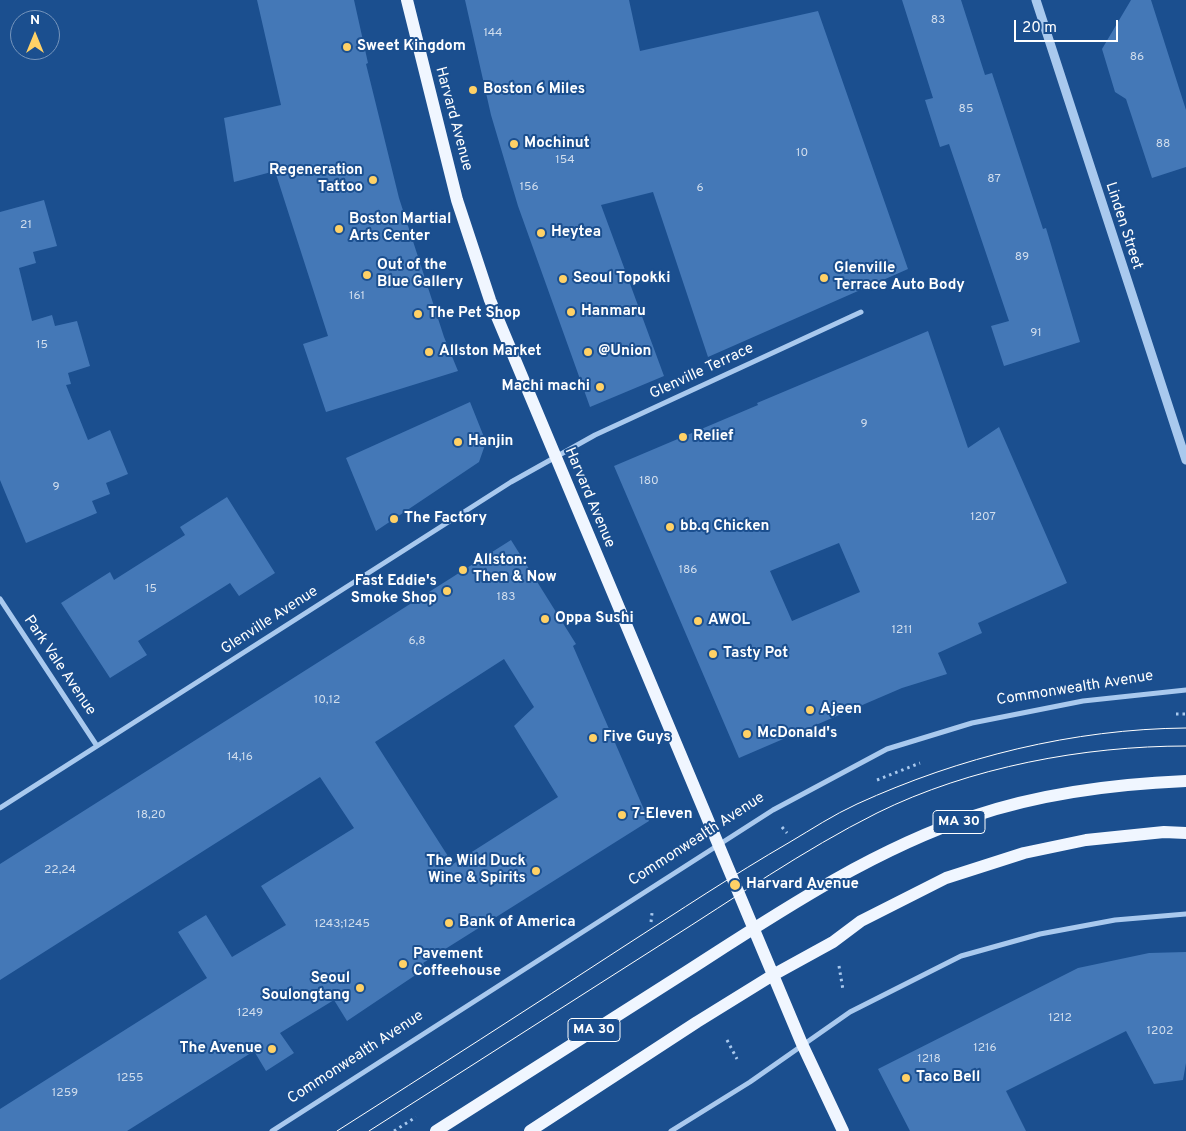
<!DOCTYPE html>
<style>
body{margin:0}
#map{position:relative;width:1186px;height:1131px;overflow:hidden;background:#1b4f8f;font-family:Overpass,sans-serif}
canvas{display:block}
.north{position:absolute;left:10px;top:10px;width:50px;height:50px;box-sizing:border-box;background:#1b4f8f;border:1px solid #7695bc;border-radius:50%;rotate:0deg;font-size:14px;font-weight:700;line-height:20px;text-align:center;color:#fff}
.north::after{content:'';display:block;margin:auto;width:18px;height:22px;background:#ffd166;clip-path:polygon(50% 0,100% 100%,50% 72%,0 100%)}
.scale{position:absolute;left:1014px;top:20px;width:104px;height:22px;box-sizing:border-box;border:2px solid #fff;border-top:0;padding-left:6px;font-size:15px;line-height:18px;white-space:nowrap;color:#fff;-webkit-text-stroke:4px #1b4f8f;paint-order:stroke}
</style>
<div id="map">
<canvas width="1186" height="1131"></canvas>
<div class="north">N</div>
<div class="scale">20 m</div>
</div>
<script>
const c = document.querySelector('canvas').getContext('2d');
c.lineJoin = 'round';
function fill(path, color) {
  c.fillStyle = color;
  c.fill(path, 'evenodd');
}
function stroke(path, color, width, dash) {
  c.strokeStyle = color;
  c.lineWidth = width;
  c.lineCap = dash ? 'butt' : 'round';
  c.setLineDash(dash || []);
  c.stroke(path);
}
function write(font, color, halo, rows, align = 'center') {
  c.font = font + ' Overpass,sans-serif';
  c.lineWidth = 4;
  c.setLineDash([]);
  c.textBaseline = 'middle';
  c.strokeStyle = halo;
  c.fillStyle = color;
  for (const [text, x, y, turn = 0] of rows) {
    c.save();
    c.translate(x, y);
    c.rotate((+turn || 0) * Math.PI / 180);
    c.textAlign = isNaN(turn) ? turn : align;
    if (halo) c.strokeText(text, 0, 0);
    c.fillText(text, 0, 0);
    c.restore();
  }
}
fill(new Path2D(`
 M257,0H354L368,63L366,64L399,198L444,337L458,371L326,412L303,344L328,336L275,171L234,182L224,118L281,105Z
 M465,0H629L640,51L818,11L908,269L708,357L653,192L601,205L664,376L590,407L518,206L491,115Z
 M902,0H961L985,75L992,73L1043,229L1046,228L1080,342L1004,366L991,326L1009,321L949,144L940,147L925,100L933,98Z
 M1131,0H1151L1186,110V167L1152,178L1126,99L1115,92L1102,49Z
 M44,200L57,246L33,252L36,263L19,268L32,321L52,315L55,326L77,321L90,366L68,373L71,384L66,385L88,440L110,430L128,474L106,483L110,494L92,501L97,513L26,543L0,480V212Z
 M928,331L968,448L999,427L1067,583L978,623L982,633L938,653L947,674L902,688L739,758L614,466L758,405L757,403ZM839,543L860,592L792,621L770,571Z
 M470,402L486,442L479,462L376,531L346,458Z
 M227,497L275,573L239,596L230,583L138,641L147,655L110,678L61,603L110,572L114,580L185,535L180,527Z
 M511,540L576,644L573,646L649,821L423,963L426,968L347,1021L334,1000L280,1033L294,1053L266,1071L254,1051L127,1131H0V1109L207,978L178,932L206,915L232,957L286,925L261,886L354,828L320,777L0,980V864ZM504,659L534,707L514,726L558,797L453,864L375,742Z
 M1186,952V1063L1183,1080L1154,1084L1126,1031L1006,1091L1026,1131H910L878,1069L1078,968L1149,953Z`), '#4478b7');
stroke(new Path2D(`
 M1176,714H1186
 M877,780L920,763
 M782,827L787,833
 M651,922L652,913
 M839,966L843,990
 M727,1040L737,1059
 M394,1131L416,1117`), '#a9c9ee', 3, [2.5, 4]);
stroke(new Path2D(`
 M0,599L97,746
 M0,808L511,482L595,435L861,312
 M272,1131L773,810L887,749L972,723L1083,701L1186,690
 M671,1131L750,1082L850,1012L961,956L1040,934L1115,920L1186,914`), '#a9c9ee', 5);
stroke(new Path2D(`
 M1036,0L1186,460`), '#a9c9ee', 9);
stroke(new Path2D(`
 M407,0L457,200L490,300L802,1044L843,1131
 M436,1131C520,1077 605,1024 689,970C779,912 872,850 974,816C1042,793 1114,784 1186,781
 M530,1131L697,1022L773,975L833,942L861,921L946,878L1024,853L1086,840L1164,832L1186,833`), '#f0f6ff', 12);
stroke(new Path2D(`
 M337,1131C433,1070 528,1009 623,947C679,911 733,875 790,842C812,829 833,815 857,804C960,757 1073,729 1186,728
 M369,1131C468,1068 566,1005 665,942C735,898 803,850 877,813C970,767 1084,746 1186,746`), '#fff', 1);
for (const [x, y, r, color] of [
 [347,47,5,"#ffd166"],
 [473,90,5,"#ffd166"],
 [514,144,5,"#ffd166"],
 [373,180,5,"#ffd166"],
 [339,229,5,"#ffd166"],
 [541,233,5,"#ffd166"],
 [367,275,5,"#ffd166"],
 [824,278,5,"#ffd166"],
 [563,279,5,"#ffd166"],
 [571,312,5,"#ffd166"],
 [418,314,5,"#ffd166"],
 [429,352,5,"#ffd166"],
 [588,352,5,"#ffd166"],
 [600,387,5,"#ffd166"],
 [683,437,5,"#ffd166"],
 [458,442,5,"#ffd166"],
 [394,519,5,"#ffd166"],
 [670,527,5,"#ffd166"],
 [463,570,5,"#ffd166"],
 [447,591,5,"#ffd166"],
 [545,619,5,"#ffd166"],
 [698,621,5,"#ffd166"],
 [713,654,5,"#ffd166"],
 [810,710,5,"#ffd166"],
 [747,734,5,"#ffd166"],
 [593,738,5,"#ffd166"],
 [622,815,5,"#ffd166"],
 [536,871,5,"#ffd166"],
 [735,885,6,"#ffd166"],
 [449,923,5,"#ffd166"],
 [403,964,5,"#ffd166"],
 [360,988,5,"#ffd166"],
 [272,1049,5,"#ffd166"],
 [906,1078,5,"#ffd166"]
]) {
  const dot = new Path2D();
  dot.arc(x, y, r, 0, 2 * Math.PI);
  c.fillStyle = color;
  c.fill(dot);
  stroke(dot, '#1b4f8f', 2);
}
write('12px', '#d0dded', null, [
 ["83",938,21],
 ["144",493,34],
 ["86",1137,58],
 ["85",966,110],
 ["88",1163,145],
 ["10",802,154],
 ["154",565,161],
 ["87",994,180],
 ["156",529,188],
 ["6",700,189],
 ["21",26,226],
 ["89",1022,258],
 ["161",357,297],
 ["91",1036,334],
 ["15",42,346],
 ["9",864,425],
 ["180",649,482],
 ["9",56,488],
 ["1207",983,518],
 ["186",688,571],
 ["15",151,590],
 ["183",506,598],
 ["1211",902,631],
 ["6,8",417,642],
 ["10,12",327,701],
 ["14,16",240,758],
 ["18,20",151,816],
 ["22,24",60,871],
 ["1243;1245",342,925],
 ["1249",250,1014],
 ["1212",1060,1019],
 ["1202",1160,1032],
 ["1216",985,1049],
 ["1218",929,1060],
 ["1255",130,1079],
 ["1259",65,1094]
]);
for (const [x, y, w] of [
 [959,822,52],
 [594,1030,52]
]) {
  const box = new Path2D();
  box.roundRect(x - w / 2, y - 11.5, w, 23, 4);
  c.fillStyle = '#1b4f8f';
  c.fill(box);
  stroke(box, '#fff', 1);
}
write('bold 14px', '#fff', null, [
 ["MA 30",959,822],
 ["MA 30",594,1030]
]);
write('bold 15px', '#fff', '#1b4f8f', [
 ["Sweet Kingdom",357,47],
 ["Boston 6 Miles",483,90],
 ["Mochinut",524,144],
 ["Regeneration",363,171,"right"],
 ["Tattoo",363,188,"right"],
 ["Boston Martial",349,220],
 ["Arts Center",349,237],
 ["Heytea",551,233],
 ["Out of the",377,266],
 ["Blue Gallery",377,283],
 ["Glenville",834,269],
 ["Terrace Auto Body",834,286],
 ["Seoul Topokki",573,279],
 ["Hanmaru",581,312],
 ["The Pet Shop",428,314],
 ["Allston Market",439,352],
 ["@Union",598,352],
 ["Machi machi",590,387,"right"],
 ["Relief",693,437],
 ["Hanjin",468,442],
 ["The Factory",404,519],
 ["bb.q Chicken",680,527],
 ["Allston:",473,561],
 ["Then & Now",473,578],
 ["Fast Eddie's",437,582,"right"],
 ["Smoke Shop",437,599,"right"],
 ["Oppa Sushi",555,619],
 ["AWOL",708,621],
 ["Tasty Pot",723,654],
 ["Ajeen",820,710],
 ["McDonald's",757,734],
 ["Five Guys",603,738],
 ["7-Eleven",632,815],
 ["The Wild Duck",526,862,"right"],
 ["Wine & Spirits",526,879,"right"],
 ["Harvard Avenue",746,885],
 ["Bank of America",459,923],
 ["Pavement",413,955],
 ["Coffeehouse",413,972],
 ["Seoul",350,979,"right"],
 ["Soulongtang",350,996,"right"],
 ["The Avenue",262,1049,"right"],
 ["Taco Bell",916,1078]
], 'left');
write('15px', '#fff', '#1b4f8f', [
 ["Harvard Avenue",453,119,75],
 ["Linden Street",1123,226,72],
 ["Glenville Terrace",702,372,-25],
 ["Harvard Avenue",589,498,67],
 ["Glenville Avenue",270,621,-33],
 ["Park Vale Avenue",59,666,56],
 ["Commonwealth Avenue",1075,689,-9],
 ["Commonwealth Avenue",697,840,-33],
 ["Commonwealth Avenue",356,1058,-33]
]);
</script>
